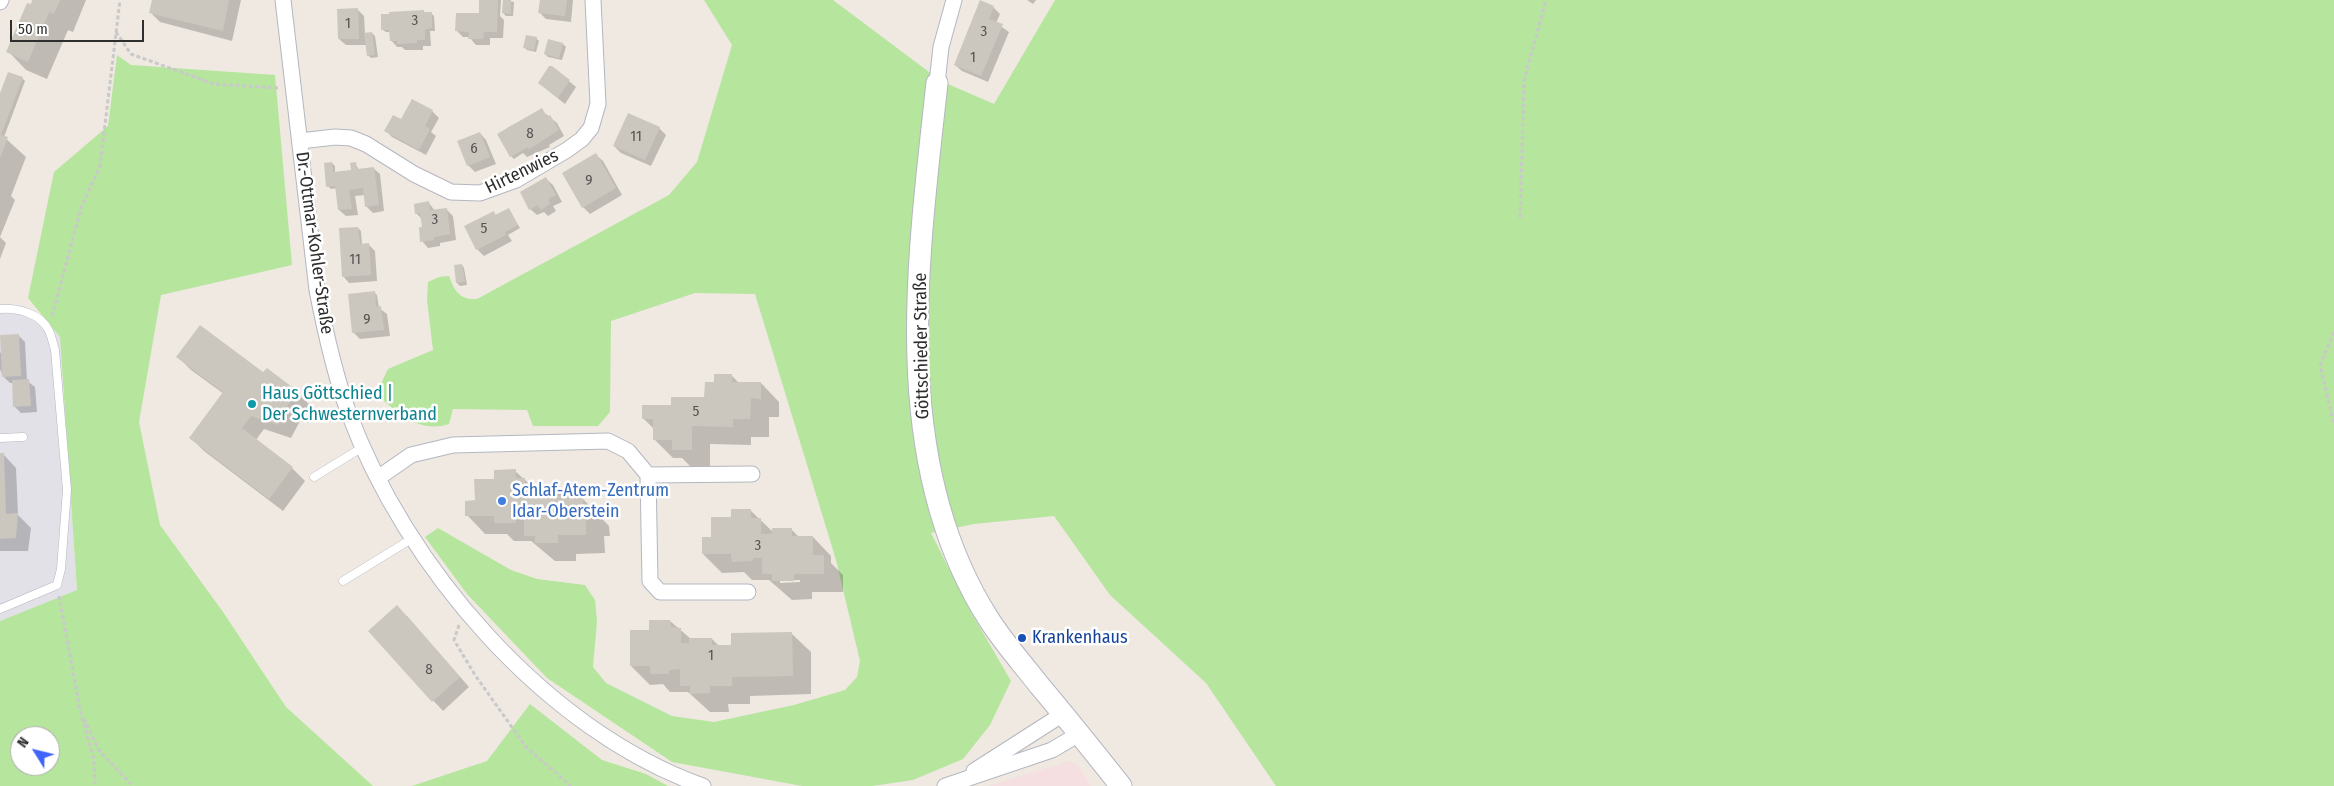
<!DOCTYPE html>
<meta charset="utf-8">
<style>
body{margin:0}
#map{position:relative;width:2334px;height:786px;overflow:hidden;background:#efe9e1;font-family:"Fira Sans Condensed",sans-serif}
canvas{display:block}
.north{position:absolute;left:10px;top:726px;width:50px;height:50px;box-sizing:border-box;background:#fff;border:1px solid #ababab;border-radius:50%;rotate:306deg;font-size:14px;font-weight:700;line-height:20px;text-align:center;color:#2e2e2e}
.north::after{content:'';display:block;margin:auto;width:18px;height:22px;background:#4264fb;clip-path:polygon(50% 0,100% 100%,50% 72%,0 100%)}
.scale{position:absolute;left:10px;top:20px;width:134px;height:22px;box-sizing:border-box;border:2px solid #2e2e2e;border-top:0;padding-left:6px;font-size:15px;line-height:18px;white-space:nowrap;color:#2e2e2e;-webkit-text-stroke:4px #fff;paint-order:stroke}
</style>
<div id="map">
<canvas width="2334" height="786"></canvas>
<div class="north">N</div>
<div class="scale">50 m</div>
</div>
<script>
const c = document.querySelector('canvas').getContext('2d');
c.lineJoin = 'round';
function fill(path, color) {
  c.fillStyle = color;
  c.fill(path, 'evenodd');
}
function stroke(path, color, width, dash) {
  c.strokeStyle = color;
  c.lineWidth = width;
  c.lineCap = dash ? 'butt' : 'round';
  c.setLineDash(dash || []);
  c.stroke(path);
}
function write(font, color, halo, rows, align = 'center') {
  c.font = font + ' "Fira Sans Condensed",sans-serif';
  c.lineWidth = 5;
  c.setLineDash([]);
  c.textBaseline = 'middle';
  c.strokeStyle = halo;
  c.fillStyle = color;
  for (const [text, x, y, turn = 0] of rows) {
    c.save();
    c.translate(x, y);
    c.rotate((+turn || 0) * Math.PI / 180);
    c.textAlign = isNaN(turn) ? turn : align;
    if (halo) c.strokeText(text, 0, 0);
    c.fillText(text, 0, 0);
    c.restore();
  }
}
fill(new Path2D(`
 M0,313L44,317L60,337L77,590L0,621Z`), '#e3e1e8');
fill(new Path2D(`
 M1069,761L1078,766L1091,786H989Z`), '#f5dfe0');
fill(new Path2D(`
 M704,0H833L941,81L994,104L1055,0H2334V786H1276L1206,683L1110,595L1054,516L974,524L931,533L972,614L1011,681L990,725L963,759L913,780L872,786H802L672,762L547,678L467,594L425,537L438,528L511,570L537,579L585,585L595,600L597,621L593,667L606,683L672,716L714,722L794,705L845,690L857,677L860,661L836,560L755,294L695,293L611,321L610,412L598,426H533L527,410L453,409L449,424C419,434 397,412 376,394L388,369L433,350L427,300L428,282L439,277L449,276C455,292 460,300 477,299L669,195L697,162L732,45Z
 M117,55L131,65L275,75L292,265L161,295L139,422L160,525L223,612L286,707L373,786H0V621L77,590L60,337L28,298L54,172L108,126ZM20,736H50V766H20Z
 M530,704L602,760L646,774L668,786H412L487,761Z`), '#b6e59e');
fill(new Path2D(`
 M34,0H86L73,32L68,30L47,79L26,70L8,51Z
 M153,0H241L232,41L160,22L150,12Z
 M481,0H501L500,16L504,20L503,38H490V45H476L469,37H463L457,31L483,13Z
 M504,0L514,2L513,16H506L503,13Z
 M541,0H573L571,22L546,19L539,12Z
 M1027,0H1036L1033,4Z
 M993,7L1000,14L996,23L1009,32L988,82L962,71L955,65Z
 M358,10L364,16L365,34L372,33L375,36L378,57L371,58L368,55L367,45H346L339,39Z
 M431,13L434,16L435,31H430L431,46H423V50H405L402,47H397L391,40V32H386L383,30L426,14Z
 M536,38L539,41L536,52L527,50L524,47Z
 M563,44L566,47L562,60L548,57L545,54Z
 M552,67L576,87L565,104L546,89Z
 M22,78L25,81L4,137L26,157L11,196L15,200L0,237V96Z
 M541,110L557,123L564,136L549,145L550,147L527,157L523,153L514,159L511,156L510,133L507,128Z
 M432,111L439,118L431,132L436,136L426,155L392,137L386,131L402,121Z
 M659,128L666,135L651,166L621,153L614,146Z
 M480,133L486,140L496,164L475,172L468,165Z
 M596,155L603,161L622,195L590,214L583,207Z
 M332,163L335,166V173L353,171L355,163L359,170L373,168L380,174L384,211L373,213L366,206L365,195L355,196L358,215L346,216L339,210L337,188L331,189L328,186Z
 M546,179L553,185L562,202L553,206L556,211L548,216L544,212L537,215L530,209Z
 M429,203L435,211L446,209L453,216L456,240L440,243V246L428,248L422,241V219L416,213Z
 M508,209L520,228L508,235L512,241L484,256L477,249L466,227L493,212L496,215Z
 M358,228L361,231L362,245H369L375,251L377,281L349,283L343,276Z
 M0,237L6,243L0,259Z
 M462,265L464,268L467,285L460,286L457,283Z
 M374,292L377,295L379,308L387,314L390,336L360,339L354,333Z
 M19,336L25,342L27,381L35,387L37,412L21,413L14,406L13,383H10L3,376L0,369V353Z
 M178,357L264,374L295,391L309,404L291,438L264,429L256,440L292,468L305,481L283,511L204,451L191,438L224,394L191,370Z
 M731,375L739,383H761L779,402V417H769V437H751V445L710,444V468H692L682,458H673L654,439L655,430L643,418L672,406L706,398L716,383Z
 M3,454L16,468L18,515L31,528L28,551H0V455Z
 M515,471L535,489H557L565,497H577L583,499L609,526L610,536H604L605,553L576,554V561H555L531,541H514L507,534H485L467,515L495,480Z
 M750,510L773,532L791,529L800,538L813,537L831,556V563L843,575V592H812V599L792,600L769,580H752L744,572L722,573L703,554L712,539L732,518ZM780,580H800V582L780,583Z
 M407,616L469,687L443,711L369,631Z
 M670,621L691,639H712L719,646H733L792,634L811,652V694L750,696V704H728L729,712H710L688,692H670L663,684L650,685L631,666L650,631Z`), '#0003');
fill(new Path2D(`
 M32,0H60L54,14L49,12L28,62L6,52L27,3L31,4Z
 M152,0H229L223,31L149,13Z
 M479,0H498L497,32H484L483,39H468L469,32L455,31L456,13H479Z
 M503,0H511V14L502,13Z
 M540,0H567L565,16L538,13Z
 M980,0L994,6L989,19L1003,24L981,76L954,65Z
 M358,8L359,39H338L337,9Z
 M424,10V12H432V28L425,29V40H417V43L397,44V41H390L389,30H381V14H389V12Z
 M372,32L375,55L367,56L364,33Z
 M526,35L537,37L534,50L523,48Z
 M548,39L563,43L559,58L544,54Z
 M549,66H552L570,80L558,98L538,83Z
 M8,72L23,77L1,135L8,137L0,158V93Z
 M412,99L433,110L425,126L430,129L419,150L384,131L393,115L401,119Z
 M542,108L547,117L550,115L559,130L529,149L528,147L510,157L497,134Z
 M628,113L660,127L645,160L613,146Z
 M480,132L490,157L467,166L457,141Z
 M596,153L616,188L582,208L562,173Z
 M332,162L333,172L351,170L350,163L356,162L357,169L374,167L379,205L365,207L363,188L349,190L352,209L338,210L335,186L326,187L324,163Z
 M546,177L556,195L548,199L550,204L541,210L538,205L529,210L520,192Z
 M429,201L430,210L447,208L450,234L434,237V240L420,242L419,227H422L420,213L415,214L414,204Z
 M509,208L518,225L505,232L506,235L476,250L464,226L494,211L495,215Z
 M358,227L360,244L369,243L371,275L342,277L339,228Z
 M462,264L465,282L456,283L454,265Z
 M375,291L376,307L381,306L384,330L352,333L348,294Z
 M200,325L263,372L267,368L296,390L278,425L251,416L242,428L293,467L269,499L189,438L223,392L176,357Z
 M19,334L21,376L2,377L0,335Z
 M714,374H732V382H761V399L751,398L750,419H733V427L692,426V450H672V440H653V419H642V405H671V397H704L705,382H714Z
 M29,379L31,406L13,407L12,380Z
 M0,453H4L6,514L18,513L16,538L0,539Z
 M516,469V478H525V488H558V496H577V498H583V506H591V518H586V535H558V543H535V536H524V520H516V523H494V516H465V501L475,500L474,479H494V470Z
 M731,509H751V518H761V534H772V528H792V536H813V555H824V574H794V581H772V574H762V558H753V561L732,562L731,554H702V537H711V517H731Z
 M397,605L460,677L432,702L368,631Z
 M649,620H670L671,627L681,628V643H689V638H712V645H731V633L792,632L793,676L732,677V686H710V693L690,694V686H680V669L669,670V674H650V666H630V630H649Z`), '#cbc7bf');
const lane = new Path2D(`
 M0,309C17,308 41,313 49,331C52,337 53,344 55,350L67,490L61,569L57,585L0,609
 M0,438L23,437
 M314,477L363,447
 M343,581L413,538`);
const street = new Path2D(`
 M283,0L317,290C325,331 334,372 348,411C405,566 545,730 703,786
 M0,2L1,0
 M937,83L941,47L954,0
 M300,141L335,137L351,138L366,144L414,174L451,192L480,193L516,180L567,150L582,139L591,128L598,104L593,0
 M648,475L752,474
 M378,478L411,455L453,445L608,441L628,451L648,475L650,581L660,592H748
 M974,771L1063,714
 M945,786L1052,750L1079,734`);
const secondary = new Path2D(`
 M937,83C918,258 888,460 988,618C1003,642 1022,663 1039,685C1067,718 1094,752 1121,786`);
stroke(lane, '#b4b7c1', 9);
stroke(street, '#b4b7c1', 17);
stroke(secondary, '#b4b7c1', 23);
stroke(new Path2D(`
 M116,32L131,54L214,84L278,88
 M1520,218L1524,81L1546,0
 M52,316L81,208L100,166L120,0
 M2334,332L2320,365L2334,424
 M59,596L80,710L94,760L95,786
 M459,625L454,640L475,675L526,747L571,786
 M84,719L100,752L133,786`), '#c9c9c9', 3, [4, 2.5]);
stroke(lane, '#fff', 8);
stroke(street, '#fff', 15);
stroke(secondary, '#fff', 21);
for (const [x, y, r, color] of [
 [252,404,5,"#0f9aa8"],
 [502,501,5,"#3f7fe0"],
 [1022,638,5,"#1a4fb4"]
]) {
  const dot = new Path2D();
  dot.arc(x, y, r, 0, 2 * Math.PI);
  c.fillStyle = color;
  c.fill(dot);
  stroke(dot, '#fff', 2);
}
write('15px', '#555452', null, [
 ["3",415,21],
 ["1",348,24],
 ["3",984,32],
 ["1",973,58],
 ["8",530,134],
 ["11",636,137],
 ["6",474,149],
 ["9",589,181],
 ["3",435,220],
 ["5",484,229],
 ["11",355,260],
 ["9",367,320],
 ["5",696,412],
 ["3",758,546],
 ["1",711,656],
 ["8",429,670]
]);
write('18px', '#2e2e2e', '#fff', [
 ["Hirtenwies",522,172,-26],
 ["Dr.-Ottmar-Kohler-Straße",314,243,82],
 ["Göttschieder Straße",922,346,-91]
]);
write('18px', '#0d838f', '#fff', [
 ["Haus Göttschied |",262,394],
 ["Der Schwesternverband",262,415]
], 'left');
write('18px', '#366cbe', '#fff', [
 ["Schlaf-Atem-Zentrum",512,491],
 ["Idar-Oberstein",512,512]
], 'left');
write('18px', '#164399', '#fff', [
 ["Krankenhaus",1032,638]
], 'left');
</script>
